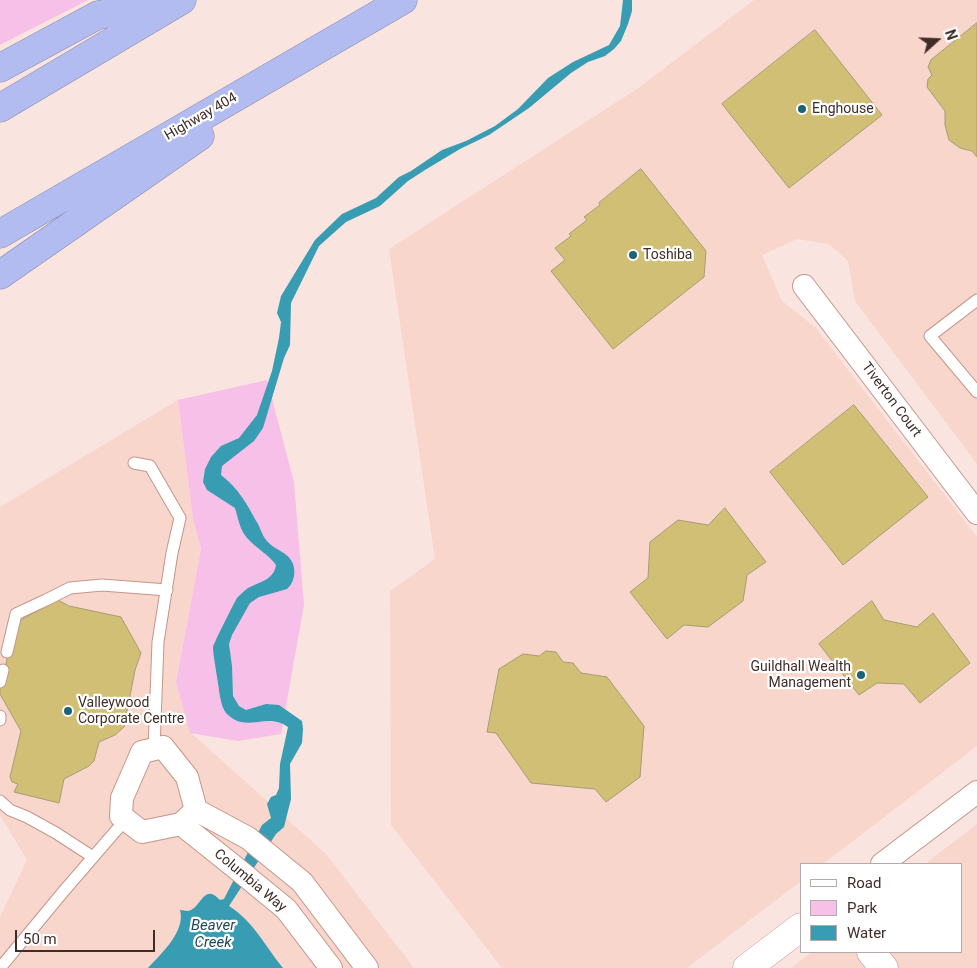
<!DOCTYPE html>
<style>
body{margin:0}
#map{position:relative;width:977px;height:968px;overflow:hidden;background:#f9e4df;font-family:Roboto,sans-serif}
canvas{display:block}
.legend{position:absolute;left:800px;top:863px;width:162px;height:90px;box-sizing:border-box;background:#fff;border:1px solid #b3aba9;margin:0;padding:6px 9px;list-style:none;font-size:15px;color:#402d28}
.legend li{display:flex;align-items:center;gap:10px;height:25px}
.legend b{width:25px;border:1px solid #b3aba9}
.north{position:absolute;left:912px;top:15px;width:50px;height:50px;-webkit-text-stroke:4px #fff;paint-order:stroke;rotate:70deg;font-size:14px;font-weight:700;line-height:20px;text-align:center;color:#402d28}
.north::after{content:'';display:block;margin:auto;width:18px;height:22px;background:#402d28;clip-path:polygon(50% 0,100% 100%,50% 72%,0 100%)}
.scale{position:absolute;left:15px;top:930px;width:140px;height:22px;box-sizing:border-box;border:2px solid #402d28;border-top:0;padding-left:6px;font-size:15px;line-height:18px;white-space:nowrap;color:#402d28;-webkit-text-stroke:4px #fff;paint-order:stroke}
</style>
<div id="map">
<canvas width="977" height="968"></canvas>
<ul class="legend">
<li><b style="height:6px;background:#fff"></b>Road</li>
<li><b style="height:14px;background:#f6c0e8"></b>Park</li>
<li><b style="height:14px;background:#389cb3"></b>Water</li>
</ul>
<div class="north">N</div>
<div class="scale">50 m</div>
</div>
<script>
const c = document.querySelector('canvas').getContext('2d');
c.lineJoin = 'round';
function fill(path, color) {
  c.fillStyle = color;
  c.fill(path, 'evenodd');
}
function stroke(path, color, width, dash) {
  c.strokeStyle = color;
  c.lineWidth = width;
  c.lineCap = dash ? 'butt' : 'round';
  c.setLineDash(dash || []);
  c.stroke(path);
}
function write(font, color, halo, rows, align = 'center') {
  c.font = font + ' Roboto,sans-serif';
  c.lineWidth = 4.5;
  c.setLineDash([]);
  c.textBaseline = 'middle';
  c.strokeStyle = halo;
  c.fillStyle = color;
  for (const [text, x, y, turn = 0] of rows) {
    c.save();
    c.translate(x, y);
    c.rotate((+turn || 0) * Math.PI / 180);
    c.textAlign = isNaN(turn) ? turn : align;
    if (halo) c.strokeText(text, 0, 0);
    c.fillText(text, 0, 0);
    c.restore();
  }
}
fill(new Path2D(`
 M754,0H977V464L855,301L848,261L829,244L797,239L762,255L782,301L815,327L977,537V746L823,864H801V881L687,968H502L391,825L390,591L435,559L389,249L637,89Z
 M178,400L193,519L201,549L176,681L190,732L326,854L414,968H0V917L27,860L0,815V507Z
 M977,824V968H791L812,952H961V864H925Z`), '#f8d6cc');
fill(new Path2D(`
 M0,0H88L0,45Z
 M267,380L294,482L304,605L281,734L238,741L190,733L176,682L201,549L193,519L178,400Z`), '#f6c0e8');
fill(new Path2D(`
 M623,0H632V11L628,24L621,41L614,49L605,56L588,62L571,73L529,108L489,135L460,149L425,170L408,181L380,206L346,222L319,246L291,303L290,345L284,358L263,428L254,441L222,466L221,475C240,490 246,503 258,524C261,530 263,537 267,541C274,550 289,552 293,564C296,572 294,583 287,589L259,597L250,603L232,635L229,644L232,666L233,696L239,706L246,710L266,704L279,705L302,721L303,729L302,743L290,764L291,799L284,827L276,834L229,906C254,922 265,946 283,968H148C161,954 186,931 180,910C181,910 187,911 188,911C202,908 203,882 220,900L224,899L262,825L271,818L267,804L271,797L276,795L279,788L280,764L288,727C266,711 247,734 227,714C220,707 219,687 217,677C216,669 213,654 213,647C214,643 234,603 237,598C240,595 245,590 248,588C259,582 274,580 276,565C268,554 256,548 247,538C240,530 238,518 235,508L207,490L203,482L205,469L211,457L221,446L239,438L257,415L272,371L279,338L281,322L277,313L281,296L315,240L342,214L376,198L399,177L411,171L442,150L466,141L495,126L518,109L548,78L573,62L609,45L620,26Z`), '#389cb3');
const building = new Path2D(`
 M977,23V157L972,151L960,148L949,140L945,125V111L927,87L928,79L932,75L928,67L931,60Z
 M815,30L882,115L789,188L722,104Z
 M641,169L706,251L704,277L613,349L551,271L565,260L555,248L571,236L569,234L587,220L584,217L600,205L599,203Z
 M854,405L928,497L843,565L770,472Z
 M725,508L766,562L747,575L743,601L708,627L684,625L667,639L630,592L648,578L650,542L678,520L708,525Z
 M58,600L69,606L121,617L141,653L135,670L124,727L115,735L99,742L94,761L89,766L64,779L59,803L14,792L18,784L12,782L10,777L21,731L0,694V688L16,623Z
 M872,601L884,620L917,627L933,613L970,663L920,703L904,684L877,683L859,695L819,644Z
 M546,651L556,652L563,662L573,663L581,673L607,677L644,726L640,777L606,802L595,789L531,783L496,733L487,732L499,669L523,654L539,656Z`);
fill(building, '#d1bf75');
stroke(building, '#a79d73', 1);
const service = new Path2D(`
 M977,300L930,336L977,392
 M134,463L150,466L180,518L172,553L158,642L154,749
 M7,652L16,614L46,600L70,588L102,585L167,590
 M0,682L3,670
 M0,716V720
 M0,801L10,810L27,817L56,833L93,857
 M0,968L63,892L126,819`);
const minor = new Path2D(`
 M804,286L977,513
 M196,810L181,824L142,832L121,816L122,798L142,752L163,747L187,777L196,810L248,838L302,882L367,968
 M181,824L236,868L286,909L331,968
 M882,864L977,792`);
const tertiary = new Path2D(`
 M871,952L884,968
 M747,968L801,927`);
const motorway = new Path2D(`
 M0,68L98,15L165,3
 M0,108L182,0
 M0,234L403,0
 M0,275L200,136`);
stroke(service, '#c49689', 13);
stroke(minor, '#c49689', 24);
stroke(tertiary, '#c49689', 29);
stroke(motorway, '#8a8aaa', 29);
stroke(service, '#fff', 11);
stroke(minor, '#fff', 22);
stroke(tertiary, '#fff', 28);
stroke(motorway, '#b2bcf0', 28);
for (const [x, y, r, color] of [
 [802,109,5,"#1c6373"],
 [633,255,5,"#1c6373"],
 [861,675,5,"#1c6373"],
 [68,711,5,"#1c6373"]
]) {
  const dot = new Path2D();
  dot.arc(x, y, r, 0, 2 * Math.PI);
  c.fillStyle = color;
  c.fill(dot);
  stroke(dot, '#fff', 2);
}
write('14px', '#402d28', '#fff', [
 ["Enghouse",812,109],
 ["Toshiba",643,255],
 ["Guildhall Wealth",851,667,"right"],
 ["Management",851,683,"right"],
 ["Valleywood",78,703],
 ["Corporate Centre",78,719]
], 'left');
write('14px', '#402d28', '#fff', [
 ["Highway 404",201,117,-30],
 ["Tiverton Court",891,400,53],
 ["Columbia Way",250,881,40]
]);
write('italic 15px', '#1f4a55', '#fff', [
 ["Beaver",213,926],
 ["Creek",213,943]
]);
</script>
